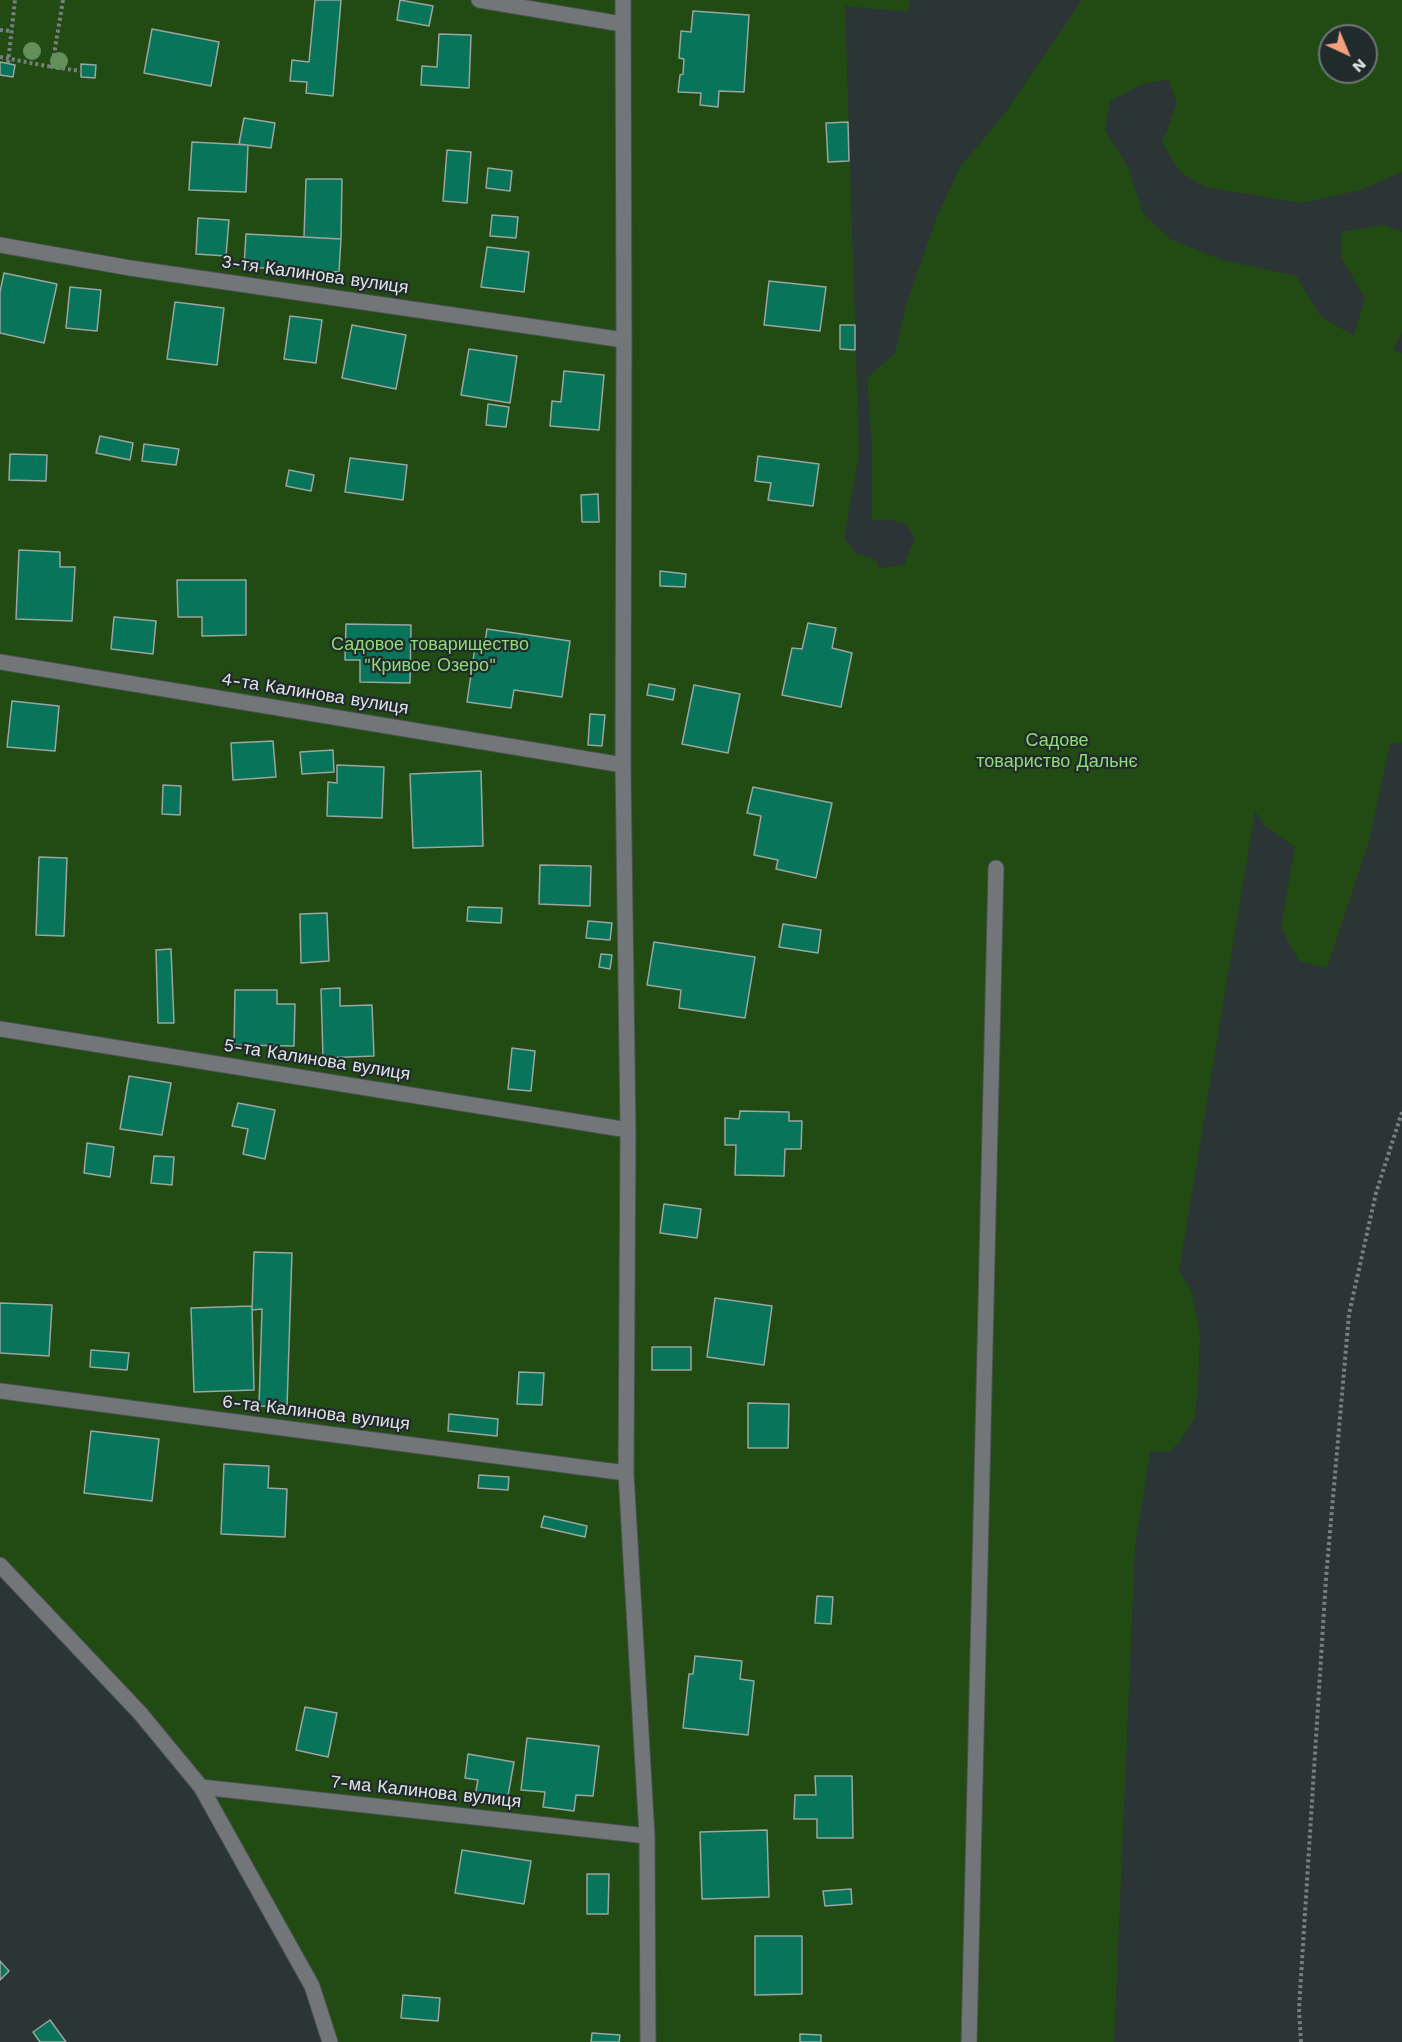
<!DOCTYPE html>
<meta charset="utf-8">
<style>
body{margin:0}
#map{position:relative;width:1402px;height:2042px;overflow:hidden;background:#2c3535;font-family:"Work Sans",sans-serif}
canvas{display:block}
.north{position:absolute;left:1318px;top:24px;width:60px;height:60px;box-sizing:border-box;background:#222b2b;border:2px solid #6e7575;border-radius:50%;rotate:136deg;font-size:16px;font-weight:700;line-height:24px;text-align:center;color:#dfe5e5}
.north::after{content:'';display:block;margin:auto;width:21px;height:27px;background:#f2a17e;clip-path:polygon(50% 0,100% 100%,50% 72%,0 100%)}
</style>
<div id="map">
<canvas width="1402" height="2042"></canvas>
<div class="north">N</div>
</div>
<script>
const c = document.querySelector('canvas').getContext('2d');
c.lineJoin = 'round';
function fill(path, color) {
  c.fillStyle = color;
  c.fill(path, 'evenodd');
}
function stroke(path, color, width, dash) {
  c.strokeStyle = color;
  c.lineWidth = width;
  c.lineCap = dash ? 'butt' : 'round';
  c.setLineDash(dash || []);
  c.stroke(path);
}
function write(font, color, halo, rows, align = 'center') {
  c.font = font + ' "Work Sans",sans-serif';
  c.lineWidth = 4.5;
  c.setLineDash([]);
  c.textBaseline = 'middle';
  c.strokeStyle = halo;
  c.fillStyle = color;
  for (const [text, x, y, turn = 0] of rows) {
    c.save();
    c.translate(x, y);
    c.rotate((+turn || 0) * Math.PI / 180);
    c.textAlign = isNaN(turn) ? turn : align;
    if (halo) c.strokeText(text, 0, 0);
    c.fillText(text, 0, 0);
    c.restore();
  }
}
fill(new Path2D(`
 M0,0H910L908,12L845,6L859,454L844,538L856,554L875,559L879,568L904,565L915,538L907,525L891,520H872V447L867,378L895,353L906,306L936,219L960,167L1002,117L1082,0H1402V172L1360,190L1302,203L1205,187L1180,172L1162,143L1177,104L1168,79L1140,85L1110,101L1105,130L1129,169L1143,214L1170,239L1222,260L1296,276L1321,317L1354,336L1365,298L1342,259L1341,232L1384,225L1402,232V332L1393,350L1402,353V742L1390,744L1369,841L1327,968L1299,961L1281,928L1295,847L1265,826L1255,811L1179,1271L1192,1292L1200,1335L1198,1384L1195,1416L1181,1440L1169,1452H1150L1135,1547L1114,2042H330L312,1986L201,1787L0,1565ZM1330,36H1366V72H1330Z`), '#224b13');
const building = new Path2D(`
 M315,0H341L333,96L306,93L307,82L290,81L292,60L309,62Z
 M400,0L433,6L429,26L397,20Z
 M693,11L749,15L744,92L719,91L718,107L700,105L701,93L678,92L680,75L683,74L684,59L679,58L681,31L691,32Z
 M152,29L219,42L211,86L144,73Z
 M439,34L471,35L469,88L421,85L422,66L437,67Z
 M0,62L15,65L13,77L0,75Z
 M81,64L96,65L95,78L81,77Z
 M244,118L275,123L271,148L239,144Z
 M848,122L849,161L828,162L826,123Z
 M192,142L248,145L246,192L189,190Z
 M447,150L471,152L467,203L443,201Z
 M488,168L512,171L510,191L486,188Z
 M306,179H342L341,239L304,237Z
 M492,215L518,217L516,238L490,236Z
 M198,218L229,220L226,256L196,254Z
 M246,234L341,239L339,272L244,267Z
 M487,247L529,252L524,292L481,287Z
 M4,273L57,284L44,343L0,333V292Z
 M769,281L826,287L820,331L764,325Z
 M70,287L101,290L97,331L66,328Z
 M175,302L224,308L217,365L167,359Z
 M290,316L322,320L316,363L284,359Z
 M352,325L406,335L396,389L342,378Z
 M840,325H855V350L840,349Z
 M469,349L517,356L510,403L461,395Z
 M564,371L604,375L599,430L550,426L552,401L561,402Z
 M488,404L509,407L506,427L486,425Z
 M100,436L133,443L130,460L96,453Z
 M144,444L179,449L176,465L142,461Z
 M10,454L47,455L46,481L9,480Z
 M758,456L819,464L813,506L768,500L771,483L755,481Z
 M350,458L407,465L403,500L345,492Z
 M289,470L314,475L311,491L286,486Z
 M598,494L599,522H582L581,495Z
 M19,550L60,552V567H75L72,621L16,619Z
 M660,571L686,574L685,587L660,586Z
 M177,580H246V635L202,636V617H178Z
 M114,617L156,621L153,654L111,649Z
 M808,623L836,628L832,648L852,653L841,707L782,695L792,648L802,649Z
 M346,624L411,625L410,683L360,682V660H345Z
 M487,629L570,641L562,697L514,690L511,708L467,702L475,647L484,649Z
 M649,684L675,689L673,700L647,695Z
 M694,685L740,694L728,753L682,744Z
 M12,701L59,706L55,751L7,747Z
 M590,714L605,715L602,746L588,745Z
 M273,741L276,777L233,780L231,743Z
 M333,750L334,772L302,774L300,752Z
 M337,765L384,767L382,818L327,816L328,782L337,783Z
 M481,771L483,846L413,848L410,774Z
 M163,785L181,786L180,815L162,814Z
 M753,787L832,803L816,878L776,869L778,860L754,855L761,816L747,813Z
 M39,857L67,858L64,936L36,935Z
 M540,865L591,866L590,906L539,904Z
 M468,907L502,908L501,923L467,921Z
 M327,913L329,961L301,963L300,914Z
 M588,921L612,923L610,940L586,938Z
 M783,924L821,930L818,953L779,947Z
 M654,942L755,957L745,1018L679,1008L681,990L647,985Z
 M171,949L174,1023H158L156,950Z
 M601,954L612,955L610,969L599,967Z
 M340,988V1006L372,1005L374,1056L323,1058L321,989Z
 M235,990H277V1004H295L294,1046L234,1045Z
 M512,1048L535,1051L531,1091L508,1089Z
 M129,1076L171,1083L162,1135L120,1129Z
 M238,1103L275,1110L265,1159L243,1154L248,1129L232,1126Z
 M740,1111L789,1112V1121H802L801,1149H785L784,1176L735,1175L736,1145H725V1118L739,1119Z
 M87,1143L114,1147L110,1177L84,1173Z
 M154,1156L174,1157L172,1185L151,1183Z
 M664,1204L701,1209L697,1238L660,1233Z
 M254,1252L292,1253L287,1407L259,1406L262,1309L252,1310Z
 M715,1298L772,1306L764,1365L707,1357Z
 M0,1303L52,1305L49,1356L0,1353Z
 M252,1306L254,1390L194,1392L191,1308Z
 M652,1347H691V1370H652Z
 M91,1350L129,1353L127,1370L90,1367Z
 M519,1372L544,1373L542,1405L517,1404Z
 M748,1403L789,1404L788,1448H748Z
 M449,1414L498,1419L497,1436L448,1431Z
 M91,1431L159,1439L152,1501L84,1493Z
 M224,1464L269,1466L268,1488L287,1489L285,1537L221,1534Z
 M479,1475L509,1477L508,1490L478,1488Z
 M544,1516L587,1526L585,1537L541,1527Z
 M817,1596L833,1597L831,1624L815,1623Z
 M695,1656L742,1661L740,1679L754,1681L748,1735L683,1728L689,1674H693Z
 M305,1707L337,1713L328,1757L296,1750Z
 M527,1738L599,1746L593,1796L576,1795L574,1811L543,1807L545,1792L521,1790Z
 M468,1754L514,1762L506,1807L474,1801L478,1780L465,1778Z
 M815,1776H852L853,1838H817V1819H794L795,1795H816Z
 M767,1830L769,1897L702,1899L700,1832Z
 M462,1850L531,1861L524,1904L455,1893Z
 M587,1874H609L608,1914H587Z
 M851,1889L852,1904L825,1906L823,1891Z
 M755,1936H802V1994L755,1995Z
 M0,1961L9,1971L0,1980Z
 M403,1995L440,1998L438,2021L401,2018Z
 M50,2020L66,2042H40L33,2032Z
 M592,2033L620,2035L619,2042H591Z
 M800,2034L821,2035V2042H800Z`);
fill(building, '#08755b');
stroke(building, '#9ba5a1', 1.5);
const minor = new Path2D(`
 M479,0L622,24
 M623,0L624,340L623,765L628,1130L626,1473L647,1836L648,2042
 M0,245L130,268L624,340
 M0,662L623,765
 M0,1029L628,1130
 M0,1391L626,1473
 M0,1565L140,1713L201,1787L312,1986L330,2042
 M201,1787L647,1836
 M969,2042L996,868`);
stroke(minor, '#495151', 17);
stroke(new Path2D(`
 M63,0L52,67L81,71
 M0,30L12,31
 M0,57L52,67
 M8,63L15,0
 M1301,2042L1299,2009L1326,1578L1349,1314L1376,1193L1402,1112`), '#777f7f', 4, [3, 3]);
stroke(minor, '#737678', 15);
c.fillStyle = '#63905a';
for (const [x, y] of [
 [32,51],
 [59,61]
]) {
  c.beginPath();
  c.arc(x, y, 9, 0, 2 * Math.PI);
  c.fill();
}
write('18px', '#dfe5e5', '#222b2b', [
 ["3-тя Калинова вулиця",315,275,8],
 ["4-та Калинова вулиця",315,694,9],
 ["5-та Калинова вулиця",317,1060,9],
 ["6-та Калинова вулиця",316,1413,7],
 ["7-ма Калинова вулиця",426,1792,6]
]);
write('18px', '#90db78', '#222b2b', [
 ["Садовое товарищество",430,645],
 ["\"Кривое Озеро\"",430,666],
 ["Садове",1057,741],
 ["товариство Дальнє",1057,762]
]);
</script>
